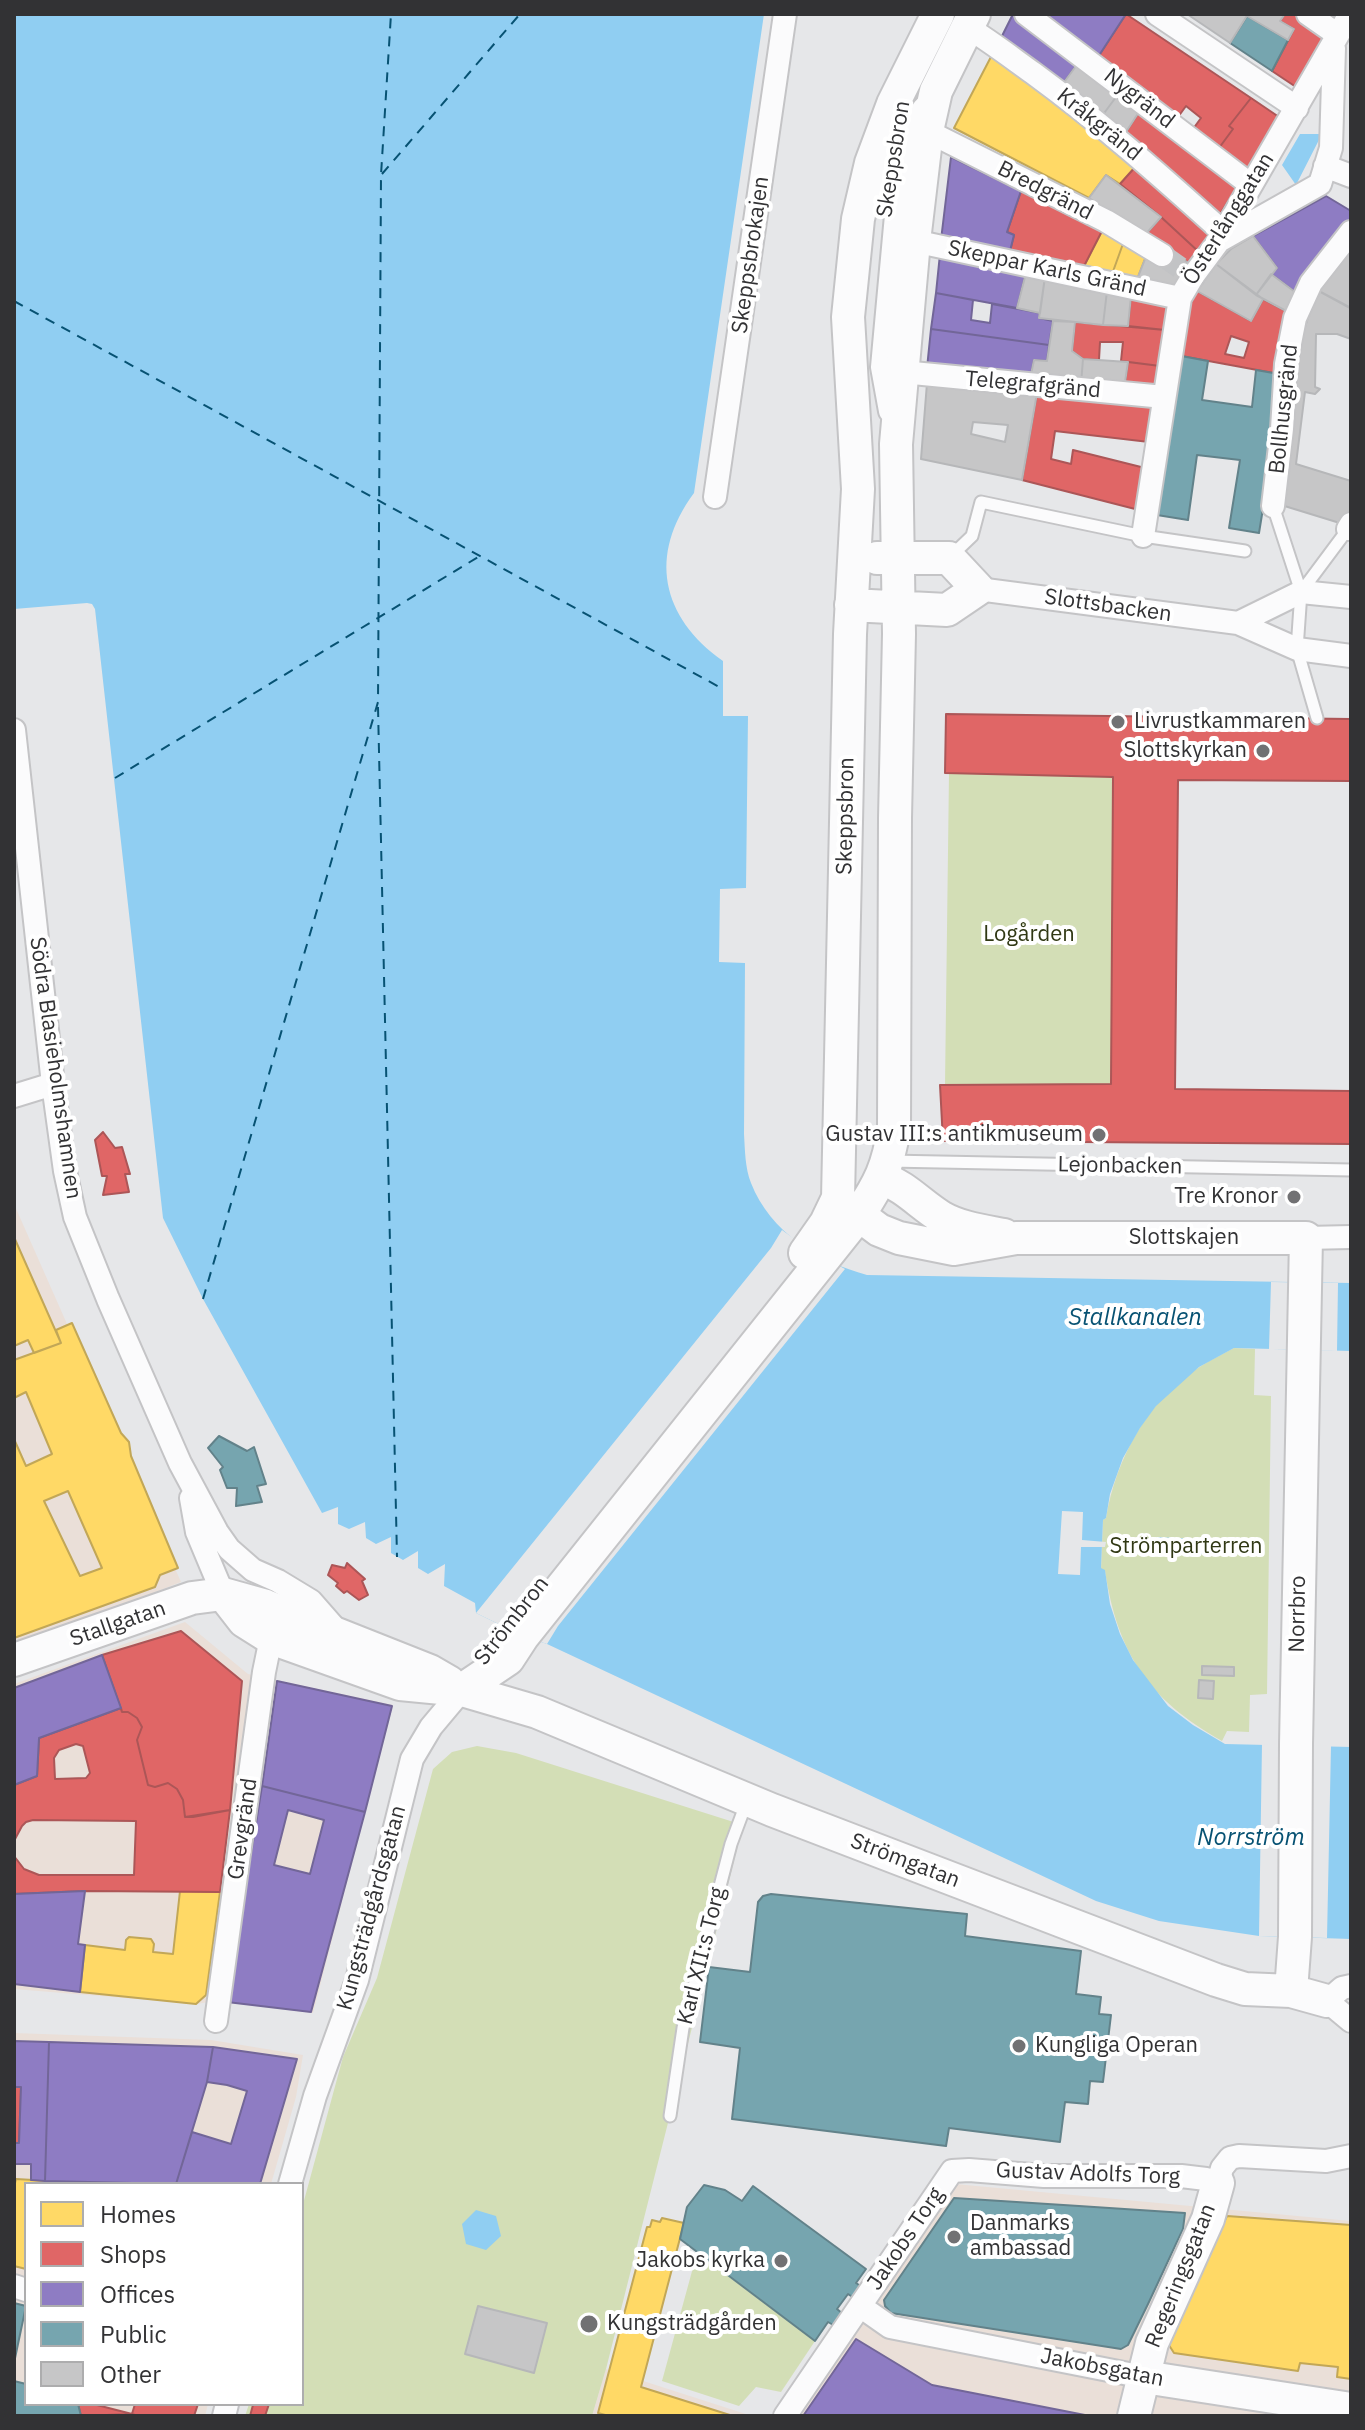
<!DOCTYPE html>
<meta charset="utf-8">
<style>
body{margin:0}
#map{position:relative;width:1365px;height:2430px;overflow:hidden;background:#e6e7e9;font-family:"IBM Plex Sans",sans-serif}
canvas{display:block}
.frame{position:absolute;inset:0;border:16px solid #323234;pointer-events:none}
.legend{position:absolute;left:24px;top:2182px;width:280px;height:224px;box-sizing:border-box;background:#fff;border:2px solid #adadae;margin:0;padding:10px 14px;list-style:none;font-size:24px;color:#323234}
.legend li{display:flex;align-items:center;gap:16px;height:40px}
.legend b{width:40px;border:2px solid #adadae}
</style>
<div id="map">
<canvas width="1365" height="2430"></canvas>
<div class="frame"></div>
<ul class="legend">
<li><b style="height:22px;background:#ffd966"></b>Homes</li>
<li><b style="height:22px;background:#e06666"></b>Shops</li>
<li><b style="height:22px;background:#8e7cc3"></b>Offices</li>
<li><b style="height:22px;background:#76a5af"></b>Public</li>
<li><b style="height:22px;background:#c6c6c7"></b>Other</li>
</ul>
</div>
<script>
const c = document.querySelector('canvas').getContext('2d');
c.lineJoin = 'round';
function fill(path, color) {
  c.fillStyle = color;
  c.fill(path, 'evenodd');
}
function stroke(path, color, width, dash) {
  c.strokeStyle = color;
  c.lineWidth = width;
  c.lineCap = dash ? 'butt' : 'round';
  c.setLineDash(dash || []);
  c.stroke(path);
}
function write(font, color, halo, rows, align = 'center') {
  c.font = font + ' "IBM Plex Sans",sans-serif';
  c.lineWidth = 8;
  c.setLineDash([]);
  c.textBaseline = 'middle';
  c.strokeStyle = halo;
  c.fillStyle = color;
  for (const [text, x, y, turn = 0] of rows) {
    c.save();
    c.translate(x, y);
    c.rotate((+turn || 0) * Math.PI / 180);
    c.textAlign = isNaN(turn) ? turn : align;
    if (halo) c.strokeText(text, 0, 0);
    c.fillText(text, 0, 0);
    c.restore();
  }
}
fill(new Path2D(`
 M14,1204L181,1582L14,1648Z
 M185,1622L248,1674L393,1705L313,2013L214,2001L197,2004L14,1989V1684Z
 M14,2033L211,2040L303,2055L296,2097L271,2184H26V2404H208L205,2416H14Z
 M955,2184L1351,2221V2416H798Z
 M606,2369L752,2416H592Z`), '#eadfd8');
fill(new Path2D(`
 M949,773L1113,777L1111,1084L945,1085Z
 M1234,1348L1255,1349L1254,1395L1271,1396L1267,1694L1250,1695L1249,1732L1227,1731L1222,1741C1148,1699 1118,1654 1105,1571L1101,1569L1103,1520L1106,1518C1116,1459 1148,1398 1201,1366C1212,1359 1223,1354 1234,1348Z
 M477,1746L516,1753L743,1825L606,2369L592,2416H245L249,2404H302V2208L343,2057L377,1978L433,1769L452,1752Z
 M697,2253L815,2341L781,2392L756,2387L739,2406L662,2381Z`), '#d3deb6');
fill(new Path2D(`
 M14,14H764L694,493C648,555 661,617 723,661V716H748L746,888L720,889L719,962L745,963L744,1134C745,1150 745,1168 751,1183C770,1232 819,1262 867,1275L1351,1283V1351L1234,1348L1199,1367L1156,1406L1140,1428L1123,1458L1110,1494L1106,1518L1103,1520L1101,1568L1105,1570L1110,1604L1120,1634L1133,1660L1168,1706L1193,1725L1225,1744L1351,1747V1939L1259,1936L1159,1921L1096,1901L547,1644L523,1636L476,1613L475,1603L444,1586L445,1564L428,1574L418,1568V1551L403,1560L391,1553V1537L376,1544L366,1538L365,1522L349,1529L338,1524V1507L322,1513L203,1299L163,1218L95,609L92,604L87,603L14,609Z
 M1300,134H1322L1296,185L1282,165Z
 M1156,1537L1218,1540L1217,1555L1155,1552Z
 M476,2210L496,2216L501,2236L486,2250L466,2244L462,2224Z`), '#90cef2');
fill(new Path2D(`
 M782,1230L808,1249L845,1269L558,1626L547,1644L523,1636L476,1613L771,1248Z
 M1271,1282L1338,1283L1337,1351L1269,1349Z
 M1062,1511L1083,1512L1082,1540L1106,1542L1105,1547H1081L1080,1575L1058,1574Z
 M1262,1744L1331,1746L1327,1938L1259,1936Z`), '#e6e7e9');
const homes = new Path2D(`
 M994,51L1137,165L1120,184L1106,175L1089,198L954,128Z
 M1102,231L1124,241L1111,277L1082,270Z
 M1124,241L1147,254L1136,282L1111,277Z
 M14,1237L61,1343L34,1353L28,1340L14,1346Z
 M72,1323L121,1433L129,1442L131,1456L178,1568L160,1575L155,1587L14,1638V1439L26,1466L52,1454L26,1392L14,1398V1360L61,1343L56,1330ZM68,1491L102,1568L80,1576L44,1501Z
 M180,1891L220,1892L206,1995L196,2004L80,1992L85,1945L125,1950L126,1940L129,1937L151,1939L154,1944L153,1952L173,1954Z
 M16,2179L68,2182L67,2184H26V2269L14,2266V2187Z
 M1227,2216L1351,2225V2379L1337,2377L1338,2367L1300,2363L1298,2371L1174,2353L1167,2342Z
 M662,2218L684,2223L641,2387L733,2416H609L598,2413L647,2227H650L652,2220L660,2222Z`);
fill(homes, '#ffd966');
stroke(homes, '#c2a757', 2);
const shops = new Path2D(`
 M1126,14L1251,98L1229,126L1233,129L1219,148L1193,129L1201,118L1186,106L1178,117L1098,57Z
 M1285,14H1297L1326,34L1296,87L1272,71L1294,29L1280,21Z
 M1251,98L1279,117L1247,170L1219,148L1233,129L1229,126Z
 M1141,109L1238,186L1218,217L1124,135Z
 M1137,165L1215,232L1200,253L1161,217L1120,184Z
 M1021,191L1102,231L1082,270L1009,255L1014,235L1007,232Z
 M1161,217L1200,253L1192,265L1145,235Z
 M1197,291L1251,321L1263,299L1288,312L1279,374L1176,355L1183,319ZM1231,336L1249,342L1244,358L1225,354Z
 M1131,296L1169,300L1165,330L1128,326Z
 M1075,322L1165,330L1160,366L1121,361L1123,342H1100L1099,360L1083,359L1072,351Z
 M1128,362L1160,366L1157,392L1124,389Z
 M1037,393L1155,405L1149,442L1055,431L1051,459L1071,464L1073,450L1145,468L1139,510L1022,480Z
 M946,714L1351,719V781L1178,780L1175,1089L1351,1091V1144L943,1141L940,1085L1111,1084L1113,777L945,773Z
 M103,1132L115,1148L122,1147L130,1174H125L129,1192L103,1195L107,1176H102L95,1140Z
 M347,1563L365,1579L362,1581L368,1595L359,1600L347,1591L344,1593L336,1586L338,1583L328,1575L332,1565L345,1568Z
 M181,1631L242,1681L230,1810L193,1817H185L183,1800L177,1789L168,1783L155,1787L148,1785L137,1740L142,1727L137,1718L128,1712H122L102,1655Z
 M121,1708L122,1712H128L137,1718L142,1727L137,1740L148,1785L155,1787L168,1783L177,1789L183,1800L185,1817L230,1810L220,1892L85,1891L14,1894V1856L24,1869L39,1875H134L136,1821L33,1820L26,1822L22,1826L14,1841V1785L37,1776L39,1738ZM76,1744L83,1746L90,1773L86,1778L55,1779L54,1758L59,1750Z
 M14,2087H21L19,2143H14Z
 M78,2404H93L132,2414L81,2416Z
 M135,2404H198L194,2416H138L132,2414Z
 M256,2404H269L265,2416H250L253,2405Z`);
fill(shops, '#e06666');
stroke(shops, '#ac5657', 2);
const offices = new Path2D(`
 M1013,14L1079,62L1062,85L1001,38Z
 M1040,14H1126L1098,57Z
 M951,157L1021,191L1007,232L1014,235L1009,255L941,240Z
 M1326,196L1351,211V223L1299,295L1271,274L1277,268L1253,236Z
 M940,254L1026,273L1017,308L936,293Z
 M936,293L973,300L971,320L990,323L992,304L1040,313L1039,318L1053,321L1049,345L931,329Z
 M931,329L1049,345L1047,361L1034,360L1030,379L927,368Z
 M102,1655L121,1708L39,1738L37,1776L14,1785V1688Z
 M277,1681L392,1706L365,1812L262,1786Z
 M262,1786L365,1812L311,2012L227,2002ZM288,1810L324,1820L310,1874L274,1865Z
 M85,1891L78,1944L85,1945L80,1992L14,1984V1894Z
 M14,2041L49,2042L45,2181L31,2180V2164H14V2143H19L21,2087H14Z
 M49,2042L213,2047L207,2082L176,2184L45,2181Z
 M213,2047L297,2059L260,2184H176L192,2132L231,2144L247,2091L227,2085L207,2082Z
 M856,2339L932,2385L1090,2416H803Z`);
fill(offices, '#8e7cc3');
stroke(offices, '#726698', 2);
const public = new Path2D(`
 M1247,16L1288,40L1272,71L1230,43Z
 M1176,355L1208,361L1202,400L1252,407L1256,370L1279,374L1277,422L1259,533L1229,528L1240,460L1197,455L1188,520L1157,515Z
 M219,1436L247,1451L254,1447L266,1484L257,1486L262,1502L236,1506L237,1488H227L220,1470L223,1467L208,1448Z
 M771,1894L967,1914L965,1936L1081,1951L1076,1994L1101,1997L1099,2014L1111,2015L1103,2082L1090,2081L1088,2104L1065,2102L1060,2142L949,2128L946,2146L732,2119L740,2048L700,2042L709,1967L750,1972L758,1902L763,1896Z
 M704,2185L725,2190L742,2201L753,2186L866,2269L856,2283L862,2287L854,2298L848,2294L837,2309L843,2314L835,2326L828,2322L815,2341L680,2239L687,2207Z
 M954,2198L1079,2206L1185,2213L1183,2229L1148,2304L1128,2345L1121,2349L891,2313L885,2306L884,2300Z
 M14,2303L26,2306L14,2363Z
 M14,2381L26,2384V2404H78L81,2416H14Z`);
fill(public, '#76a5af');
stroke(public, '#62828a', 2);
stroke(new Path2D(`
 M382,174L520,14
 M14,301L723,689
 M378,707L397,1557
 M115,778L483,554
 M203,1299L378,702L381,175L391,14`), '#075273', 2, [10, 8]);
const building = new Path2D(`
 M1187,14H1248L1230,43Z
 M1248,14H1285L1280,21L1294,29L1288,40L1247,16Z
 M1079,62L1119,93L1102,116L1062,85Z
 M1119,93L1141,109L1124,135L1102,116Z
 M1106,175L1161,217L1145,235L1089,198Z
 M1253,236L1277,268L1256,295L1216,264L1231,249Z
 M1351,243V306L1350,308L1317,290Z
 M1166,249L1192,265L1175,290L1136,282L1147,254Z
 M1216,264L1263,299L1251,321L1197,291Z
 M1026,273L1045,277L1040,313L1017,308Z
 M1271,274L1299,295L1288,312L1256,295Z
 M1045,277L1107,291L1103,325L1039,318Z
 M1317,290L1351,308V339L1337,334H1316L1315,387L1320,389L1315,394L1305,392L1296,464L1351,481V510L1343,524L1278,504L1293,364Z
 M1107,291L1131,296L1128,326L1103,325Z
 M1053,321L1075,322L1072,351L1083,359L1081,384L1030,379L1034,360L1047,361Z
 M1083,359L1128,362L1124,389L1081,384Z
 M927,383L1037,393L1022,480L921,459ZM973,422L1008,425L1005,442L971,434Z
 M1202,1666L1234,1667V1676L1202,1675Z
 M1199,1680L1214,1681L1213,1699L1198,1698Z
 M478,2306L547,2323L534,2373L465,2354Z`);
fill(building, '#c6c6c7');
stroke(building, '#b6b7b9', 2);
stroke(new Path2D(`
 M1162,255L1186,272`), '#c2c3c5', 22, [22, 11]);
const lane = new Path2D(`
 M1273,506L1301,592L1348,529
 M950,557L972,536L981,502L1143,536L1245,551
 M1301,592L1297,649L1317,718
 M889,1161L1351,1170
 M670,2116L683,2028L731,1844L747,1801`);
const street = new Path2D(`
 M1026,14L1251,185
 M1157,14L1297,108
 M1308,14L1338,35
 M967,27C990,41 1012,58 1033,73C1100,122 1162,177 1224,233
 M927,131L1106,221L1162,255
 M1325,166L1351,176
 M914,241L1180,298
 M1219,241L1320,184L1331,148L1334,48
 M902,372L1164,397
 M890,411L882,367L900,172L913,124L924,108
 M715,497L785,14
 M1273,506L1282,429L1286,364L1295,318L1311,283L1351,232
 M1348,529L1351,524
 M1143,536L1180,298L1193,276L1219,241L1350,14
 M978,589L1238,623L1297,649L1351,656
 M1238,623L1301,592L1351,597
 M14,730L53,1084L65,1171L75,1217L108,1299L180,1463L217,1532L229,1549L253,1570L278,1581L311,1601L339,1633
 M14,1096L53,1084
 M1306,1238L1351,1237
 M191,1498L197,1532L223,1594
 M1351,1986L1342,1988L1327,2001L1351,2021
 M216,2021L264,1672L271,1638
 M290,2184L315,2096L357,1980L412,1759L431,1727L462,1690
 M14,2286L26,2290
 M860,2306L890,2327L1144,2377
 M224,2416L227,2404
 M785,2416L952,2171L969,2170L1044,2176H1181L1206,2179L1218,2183L1222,2168L1230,2158L1239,2156L1326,2161L1351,2156`);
const secondary = new Path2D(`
 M851,605L947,610L978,589L949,558H877
 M882,1178C906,1187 920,1204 941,1217C960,1228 983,1231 1004,1235
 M843,1203L879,1230L899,1238L954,1249L1016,1238H1306L1296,1744L1295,1937L1291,1991
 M805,1253L826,1223L838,1198L850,634L858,489L848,317L858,219L871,163L893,104L938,14
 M223,1594L244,1621L271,1638L400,1684L462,1690L537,1712L772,1810L1216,1980L1245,1989L1291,1991L1327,2001
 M14,1660L192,1598L223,1594L266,1606L430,1671L449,1682
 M462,1690L508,1659L523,1636L858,1216C880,1183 888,1167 894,1128L895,818L899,634L896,444L914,241L927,131L936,91L974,14
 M1144,2377L1351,2409
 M1134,2416L1152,2343L1208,2219L1218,2183`);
stroke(lane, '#c4c4c6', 15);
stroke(street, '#c4c4c6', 26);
stroke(secondary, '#c4c4c6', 36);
stroke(lane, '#fbfbfc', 11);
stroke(street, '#fbfbfc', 22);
stroke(secondary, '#fbfbfc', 32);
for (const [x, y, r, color] of [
 [1118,722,8,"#717173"],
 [1263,751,8,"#717173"],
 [1099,1135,8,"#717173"],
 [1294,1197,8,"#717173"],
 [1019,2046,8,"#717173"],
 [954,2237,8,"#717173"],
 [781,2261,8,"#717173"],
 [589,2324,10,"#717173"]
]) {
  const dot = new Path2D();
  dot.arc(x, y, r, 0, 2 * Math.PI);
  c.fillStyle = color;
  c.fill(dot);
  stroke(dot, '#fff', 3);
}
write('22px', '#323234', '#fff', [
 ["Nygränd",1139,99,38],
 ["Kråkgränd",1099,125,39],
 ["Skeppsbron",894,159,-81],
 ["Bredgränd",1045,191,27],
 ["Österlånggatan",1229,219,-58],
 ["Skeppsbrokajen",751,255,-82],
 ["Skeppar Karls Gränd",1047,269,12],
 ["Telegrafgränd",1033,385,5],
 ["Bollhusgränd",1284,409,-84],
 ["Slottsbacken",1108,606,8],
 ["Skeppsbron",846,816,-89],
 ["Södra Blasieholmshamnen",55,1068,82],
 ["Lejonbacken",1120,1166,1],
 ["Slottskajen",1184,1238],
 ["Norrbro",1298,1614,-89],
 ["Strömbron",512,1621,-52],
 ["Stallgatan",118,1624,-19],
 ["Grevgränd",243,1829,-82],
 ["Strömgatan",905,1861,21],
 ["Kungsträdgårdsgatan",372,1908,-75],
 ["Karl XII:s Torg",702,1956,-76],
 ["Gustav Adolfs Torg",1088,2174,2],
 ["Jakobs Torg",906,2239,-56],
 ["Regeringsgatan",1181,2276,-68],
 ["Jakobsgatan",1102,2368,11]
]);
write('22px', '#323234', '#fff', [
 ["Livrustkammaren",1134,722],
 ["Slottskyrkan",1247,751,"right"],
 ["Gustav III:s antikmuseum",1083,1135,"right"],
 ["Tre Kronor",1278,1197,"right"],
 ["Kungliga Operan",1035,2046],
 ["Danmarks",970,2224],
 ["ambassad",970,2249],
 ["Jakobs kyrka",765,2261,"right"],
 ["Kungsträdgården",607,2324]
], 'left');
write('22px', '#303814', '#fff', [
 ["Logården",1029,935],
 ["Strömparterren",1186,1547]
]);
write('italic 24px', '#075273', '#fff', [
 ["Stallkanalen",1135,1318],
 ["Norrström",1251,1838]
]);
</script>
